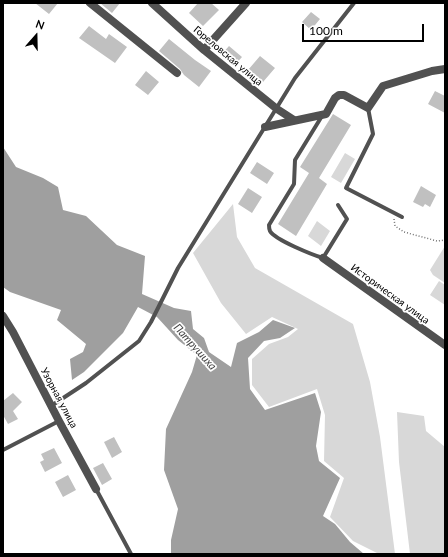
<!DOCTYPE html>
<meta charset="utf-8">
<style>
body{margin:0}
#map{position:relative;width:448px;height:557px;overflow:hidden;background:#fff;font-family:Lato,sans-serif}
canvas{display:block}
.frame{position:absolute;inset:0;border:4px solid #000;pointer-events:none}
.north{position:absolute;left:16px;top:16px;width:40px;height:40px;-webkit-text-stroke:3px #fff;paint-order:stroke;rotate:20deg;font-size:11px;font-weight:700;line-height:16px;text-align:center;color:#000}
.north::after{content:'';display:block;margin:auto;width:14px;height:18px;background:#000;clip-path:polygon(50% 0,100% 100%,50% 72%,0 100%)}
.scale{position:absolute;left:302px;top:24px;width:122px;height:18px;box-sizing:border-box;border:2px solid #000;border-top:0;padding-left:5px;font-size:12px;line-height:14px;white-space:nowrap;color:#000;-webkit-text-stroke:3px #fff;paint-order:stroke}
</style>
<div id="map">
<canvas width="448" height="557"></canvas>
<div class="frame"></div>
<div class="north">N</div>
<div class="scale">100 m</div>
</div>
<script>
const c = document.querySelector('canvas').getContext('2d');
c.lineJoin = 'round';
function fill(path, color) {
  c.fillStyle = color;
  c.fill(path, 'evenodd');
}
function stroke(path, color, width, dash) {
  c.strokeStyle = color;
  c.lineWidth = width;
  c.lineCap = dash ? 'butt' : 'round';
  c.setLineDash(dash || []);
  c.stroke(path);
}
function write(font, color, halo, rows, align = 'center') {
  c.font = font + ' Lato,sans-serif';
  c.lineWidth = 3.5;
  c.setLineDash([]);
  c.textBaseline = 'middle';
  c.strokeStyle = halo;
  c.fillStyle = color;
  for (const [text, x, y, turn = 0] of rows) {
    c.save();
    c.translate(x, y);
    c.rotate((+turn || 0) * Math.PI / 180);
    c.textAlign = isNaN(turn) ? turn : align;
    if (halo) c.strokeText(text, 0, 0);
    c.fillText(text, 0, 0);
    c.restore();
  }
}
fill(new Path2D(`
 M345,153L355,159L341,183L331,177Z
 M233,204L237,237L255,268L353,324L370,382L380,437L395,554H379L353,541L330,517L344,478L324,461L325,415L317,389L269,407L252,385V359L269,344L288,337L298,329L272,317L246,334L221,303L193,253Z
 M317,221L330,231L321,246L308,236Z
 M445,246V283L433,275L430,270Z
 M439,281L445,285V305L430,295Z
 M397,412L424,416L426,431L445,447V554H410L399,462Z`), '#d8d8d8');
fill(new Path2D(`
 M3,147L16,167L43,178L58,187L63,210L86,216L117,245L145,256L142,294L174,308L191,311L193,329L204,338L209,352L231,367L237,343L259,332L273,320L295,328L280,338L264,341L248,358L250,389L265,410L315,393L321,412L316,446L319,461L340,478L323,516L335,524L350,542L364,554H171V540L178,509L164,470L166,429L192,372L197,355L178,340L157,317L138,307L123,333L84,372L72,380L70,359L83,352L86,344L57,320L61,310L10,292L3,287Z`), '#9f9f9f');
fill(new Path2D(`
 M35,3H58L49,14Z
 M100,3H120L112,13Z
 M198,3H211L219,10L203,26L189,13Z
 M311,12L320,19L311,30L302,22Z
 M89,26L106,39L109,34L127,47L115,63L79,38Z
 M169,39L195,60L211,71L199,87L184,75L180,69L159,51Z
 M229,46L242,57L234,66L221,55Z
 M260,56L275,68L263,82L248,70Z
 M146,71L159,82L148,95L135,85Z
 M435,91L445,96V113L428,104Z
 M333,114L351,125L319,178L327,184L296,236L278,224L309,173L300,167Z
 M257,162L274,173L267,184L250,173Z
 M421,186L436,195L430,207L425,204L423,207L413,202Z
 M248,188L262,197L252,213L238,204Z
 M13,393L22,402L13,411L18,419L8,424L3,415V401Z
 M114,437L122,452L112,458L104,442Z
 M54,448L62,463L45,472L40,462L44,460L41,454Z
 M103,463L112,479L102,485L93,468Z
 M68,475L76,490L63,497L55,482Z`), '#c0c0c0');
stroke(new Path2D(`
 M394,219L395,226L404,232L437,241L445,240`), '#737373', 1.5, [1, 2]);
stroke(new Path2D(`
 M368,108L373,134L346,188L402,217
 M322,116L295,160L294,184L269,225C269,228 269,229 270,231C275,240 313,255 323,258L347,219L338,205
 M51,406L86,383L139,341L151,322L178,268L295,78L354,3
 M3,450L59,421
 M96,489L131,554`), '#515151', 4);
stroke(new Path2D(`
 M90,3L177,73
 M152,3L204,50L277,109L294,120
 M204,50L246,3
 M265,127L326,114L335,98L339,95H344L368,108L383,86L432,71L445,69
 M323,258L445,345
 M3,316L13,332L59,421L96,489`), '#515151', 8);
write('10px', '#000', '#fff', [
 ["Гореловская улица",228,56,40],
 ["Историческая улица",390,294,36],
 ["Узорная улица",59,398,62]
]);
write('italic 11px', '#404040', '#fff', [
 ["Патрушиха",195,347,48]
]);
</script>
